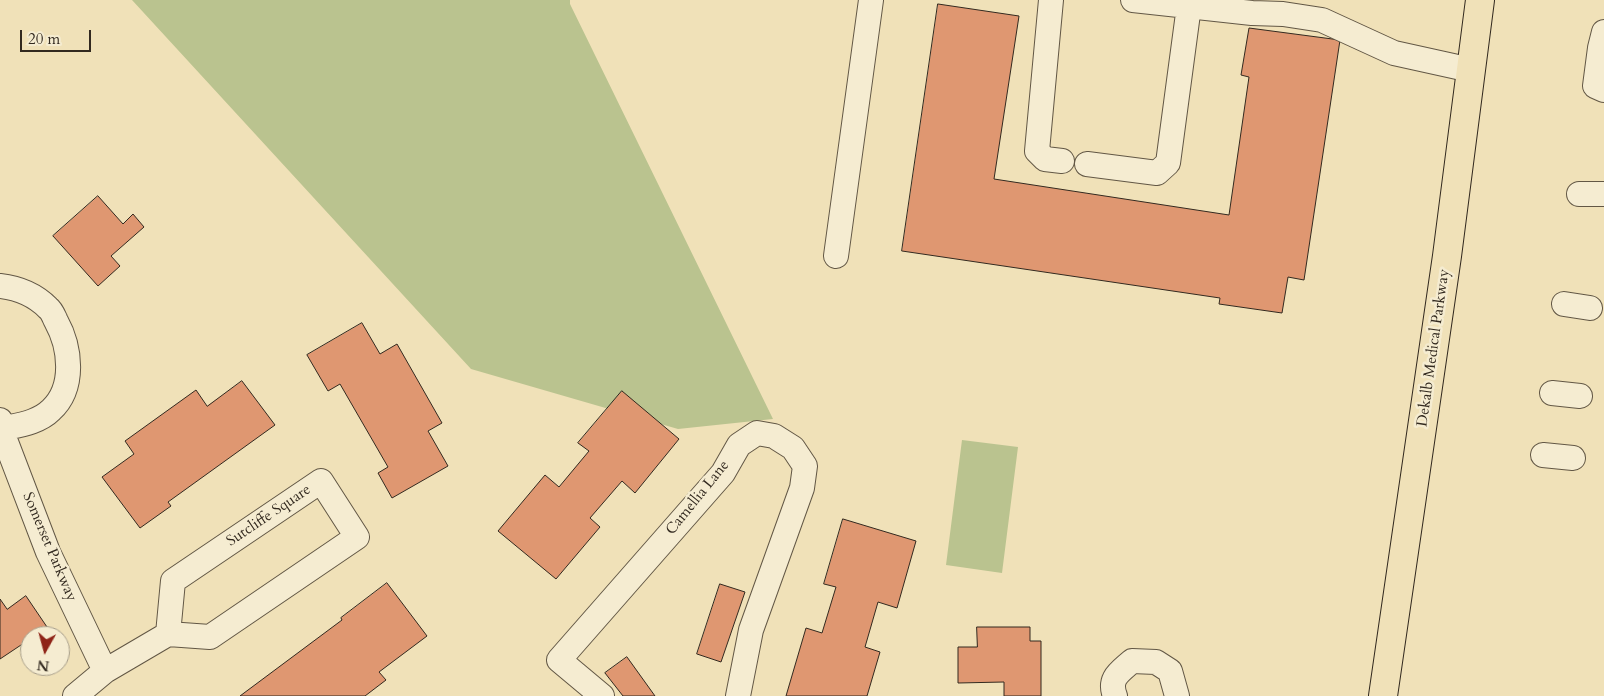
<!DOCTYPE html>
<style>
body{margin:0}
#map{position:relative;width:1604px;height:696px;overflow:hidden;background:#f0e1b8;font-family:Cardo,serif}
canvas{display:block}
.north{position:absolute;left:20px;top:626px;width:50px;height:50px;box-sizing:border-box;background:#f5ecd1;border:1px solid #a79e8a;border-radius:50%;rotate:187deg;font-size:14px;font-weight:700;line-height:20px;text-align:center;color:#32291f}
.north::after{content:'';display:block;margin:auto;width:18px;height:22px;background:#8f2418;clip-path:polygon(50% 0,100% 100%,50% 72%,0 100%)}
.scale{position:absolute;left:20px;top:30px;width:71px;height:22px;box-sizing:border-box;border:2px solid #32291f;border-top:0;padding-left:6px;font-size:15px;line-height:18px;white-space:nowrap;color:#32291f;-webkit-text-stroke:4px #f5ecd1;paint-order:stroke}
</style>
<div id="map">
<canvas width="1604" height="696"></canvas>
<div class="north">N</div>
<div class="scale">20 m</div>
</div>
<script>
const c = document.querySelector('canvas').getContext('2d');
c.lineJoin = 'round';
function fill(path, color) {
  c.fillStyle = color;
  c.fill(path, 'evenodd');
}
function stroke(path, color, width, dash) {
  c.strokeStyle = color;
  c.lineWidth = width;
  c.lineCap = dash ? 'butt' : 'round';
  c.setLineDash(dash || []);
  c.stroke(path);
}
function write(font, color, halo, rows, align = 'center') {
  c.font = font + ' Cardo,serif';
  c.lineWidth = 5;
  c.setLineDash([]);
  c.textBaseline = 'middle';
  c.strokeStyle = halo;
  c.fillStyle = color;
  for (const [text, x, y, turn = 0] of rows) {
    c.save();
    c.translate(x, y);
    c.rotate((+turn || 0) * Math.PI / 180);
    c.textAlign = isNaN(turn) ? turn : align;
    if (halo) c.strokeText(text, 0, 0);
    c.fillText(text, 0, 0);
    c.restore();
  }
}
fill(new Path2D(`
 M132,0H570V4L773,419L678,429L471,369Z
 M962,440L1018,447L1002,573L946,565Z`), '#bac38f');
const building = new Path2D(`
 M938,4L1019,16L994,179L1229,215L1249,77L1241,75L1249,28L1340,40L1304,280L1288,277L1282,313L1219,304L1220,298L902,251Z
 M98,196L123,224L133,214L144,227L111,256L120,266L98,286L53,236Z
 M362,323L380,354L397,344L442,423L428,431L448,466L392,498L378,473L388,467L340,384L328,391L307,355Z
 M242,381L275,425L168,502L171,506L140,528L102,477L134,454L125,441L196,390L207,406Z
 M622,391L679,439L635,493L622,481L590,518L600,527L556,579L498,531L545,475L559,487L589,451L578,443Z
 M843,519L916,541L897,608L878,602L865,647L880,652L867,696H786L806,628L822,633L836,587L824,584Z
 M387,583L427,636L379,672L386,680L365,696H240L342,620L341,618Z
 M720,584L745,592L721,662L697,654Z
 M26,596L47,627L34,636H30V639L0,659V599L7,609Z
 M977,627H1030V641H1041V696H1004V682L958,683V647H977Z
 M627,657L655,696H623L605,673Z`);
fill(building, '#df9771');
stroke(building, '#32291f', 1);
const minor = new Path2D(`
 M1051,0L1037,151L1045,159L1062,161
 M1133,0L1252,13L1283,14L1322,20L1394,53L1471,70
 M1604,32L1600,48L1595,86L1604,90
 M1087,164L1157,173L1168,163L1189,6
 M1579,194H1604
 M836,256L871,0
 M0,286C18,288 35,295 48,308C52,311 54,317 56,321C71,348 75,388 51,410C38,423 18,425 1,429
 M1564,304L1590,308
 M1552,393L1580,396
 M0,420L1,429L48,552L105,671
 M1543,455L1573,458
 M75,696L105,671L168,634L173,581L321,481L357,537L210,637L168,634
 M602,696L559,660L723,473L739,445L757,433L774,436L793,448L805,466L802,488L751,630L738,696
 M1115,696C1108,678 1120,672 1132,661L1156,662L1170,671L1177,696`);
const major = new Path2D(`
 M1383,696L1447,256L1480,0`);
stroke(minor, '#625745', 26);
stroke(major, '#32291f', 30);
stroke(minor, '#f5ecd1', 24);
stroke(major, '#f0e1b8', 28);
write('15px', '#32291f', '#f5ecd1', [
 ["Dekalb Medical Parkway",1434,348,-82],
 ["Camellia Lane",698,498,-51],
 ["Sutcliffe Square",269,516,-34],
 ["Somerset Parkway",49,547,67]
]);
</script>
